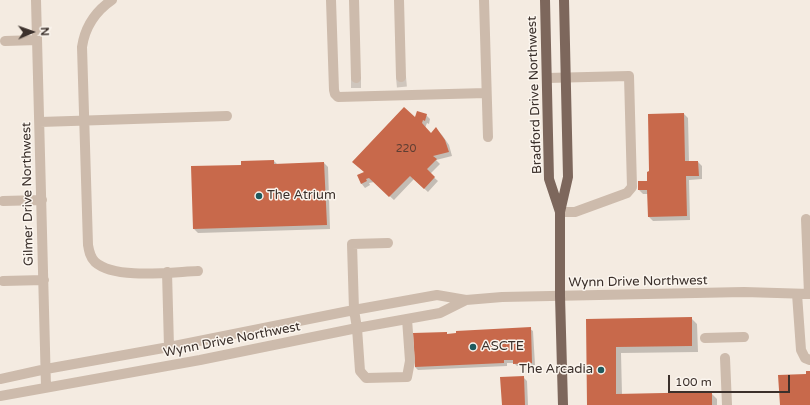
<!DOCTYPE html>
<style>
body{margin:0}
#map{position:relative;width:810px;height:405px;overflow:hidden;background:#f4ebe1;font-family:"Varela Round",sans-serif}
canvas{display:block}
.north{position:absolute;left:12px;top:12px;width:40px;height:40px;-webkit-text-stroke:3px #fbf5ee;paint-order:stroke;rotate:88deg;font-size:11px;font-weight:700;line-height:16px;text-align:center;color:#3b302b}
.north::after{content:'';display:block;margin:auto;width:14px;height:18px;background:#3b302b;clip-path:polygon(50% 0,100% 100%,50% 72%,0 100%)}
.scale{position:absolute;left:668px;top:375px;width:122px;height:18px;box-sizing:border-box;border:2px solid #3b302b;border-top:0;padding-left:5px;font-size:12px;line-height:14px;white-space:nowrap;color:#3b302b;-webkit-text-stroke:3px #fbf5ee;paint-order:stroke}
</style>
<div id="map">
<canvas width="810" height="405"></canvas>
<div class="north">N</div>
<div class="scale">100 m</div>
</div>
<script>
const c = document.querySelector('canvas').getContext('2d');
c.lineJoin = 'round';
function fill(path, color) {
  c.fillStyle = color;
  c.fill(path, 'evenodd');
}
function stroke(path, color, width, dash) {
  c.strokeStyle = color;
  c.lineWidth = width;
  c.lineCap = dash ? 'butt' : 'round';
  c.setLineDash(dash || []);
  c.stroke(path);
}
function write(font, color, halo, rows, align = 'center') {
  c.font = font + ' "Varela Round",sans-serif';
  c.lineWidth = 3;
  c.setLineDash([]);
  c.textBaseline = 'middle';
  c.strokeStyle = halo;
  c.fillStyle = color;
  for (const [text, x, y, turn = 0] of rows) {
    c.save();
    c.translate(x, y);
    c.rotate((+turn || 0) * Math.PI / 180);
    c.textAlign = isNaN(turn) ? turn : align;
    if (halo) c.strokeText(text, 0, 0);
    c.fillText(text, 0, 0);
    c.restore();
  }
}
fill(new Path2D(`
 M684,114L688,118L689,162H698L702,166V179L689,180L690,220L653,221L649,217L648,194H643L639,190L648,182L650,172Z
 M426,115L430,119L429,124L427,123L425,128L431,134L436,129L442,135L449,145L452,156L436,160L440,164L430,174L438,181L428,192L414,179L394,200L374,182L369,183L370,185L365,188L361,183L365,173L416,119Z
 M274,161L278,165L324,163L328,167L330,229L198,233L194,229L192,167L242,166Z
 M691,318L697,324L698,352L621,353L622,395L711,393L717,399V405H588L587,320Z
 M530,329L533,331L535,365L517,366L514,363H507V366L418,370L415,367L446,333L448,335Z
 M523,377L527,381L528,405H503Z`), '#0003');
fill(new Path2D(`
 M404,107L415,117L417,111L427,114L425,121L423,120L422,123L431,133L436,127L438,130L445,140L449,152L433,156L437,159L427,169L435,177L424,189L410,176L389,197L369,178L366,179L367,181L361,184L357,175L364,172L352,162Z
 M684,113L685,161H698L699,176H686L687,216L648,217L647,190H638V181H647V172L649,171L648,114Z
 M274,160V164L324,162L327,225L193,229L191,166L241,165V161Z
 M692,317V346L616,347V394L712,392V405H587L586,319Z
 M531,327L532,363L513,364V360H504V363L415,367L413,333L447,332V334L456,333V331Z
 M806,371H810V405H780L778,375L806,374Z
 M524,376L525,405H502L500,377Z`), '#c8694b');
stroke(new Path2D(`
 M401,77L402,88
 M356,78V89`), '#cfc6bd', 10, [10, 5]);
stroke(new Path2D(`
 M36,0L46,387
 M112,0C96,11 85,27 82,47L88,245C89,251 90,257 95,262C115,280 172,272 198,271
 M331,0L334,90L335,94L338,97L486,93
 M354,0L356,78
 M399,0L401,77
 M484,0L488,137
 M5,41L37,40
 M547,78L629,76L632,187L627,193L575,212H560
 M40,122L227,116
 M3,201L42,200
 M806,219L809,294
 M388,243L352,244L354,310L357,328L360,371L366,378L407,377L410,361L407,319
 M167,272L169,347
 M3,281L44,280
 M797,294L801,350L805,358L810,360
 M705,338L744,337
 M725,358L727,405
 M0,379L46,369L169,347L354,310L437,295L466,300L502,297L744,292L810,294
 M0,396L200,360L357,328L440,313L466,300`), '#cdbbac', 10);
stroke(new Path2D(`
 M545,0L549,179L560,212
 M563,405L560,296V212L568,177L564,0`), '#7d675c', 10);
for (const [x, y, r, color] of [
 [259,196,4,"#1f5a5e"],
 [473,347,4,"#1f5a5e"],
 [601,370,4,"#1f5a5e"]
]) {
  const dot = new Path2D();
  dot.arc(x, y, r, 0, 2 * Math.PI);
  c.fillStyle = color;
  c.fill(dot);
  stroke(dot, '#fbf5ee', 1.5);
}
write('11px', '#5e3e33', null, [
 ["220",406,149]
]);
write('13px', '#3b302b', '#fbf5ee', [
 ["Bradford Drive Northwest",535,95,-92],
 ["Gilmer Drive Northwest",28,194,-91],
 ["Wynn Drive Northwest",638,282,-1],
 ["Wynn Drive Northwest",232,340,-11]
]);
write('13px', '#3b302b', '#fbf5ee', [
 ["The Atrium",267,196],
 ["ASCTE",481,347],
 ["The Arcadia",593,370,"right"]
], 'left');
</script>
